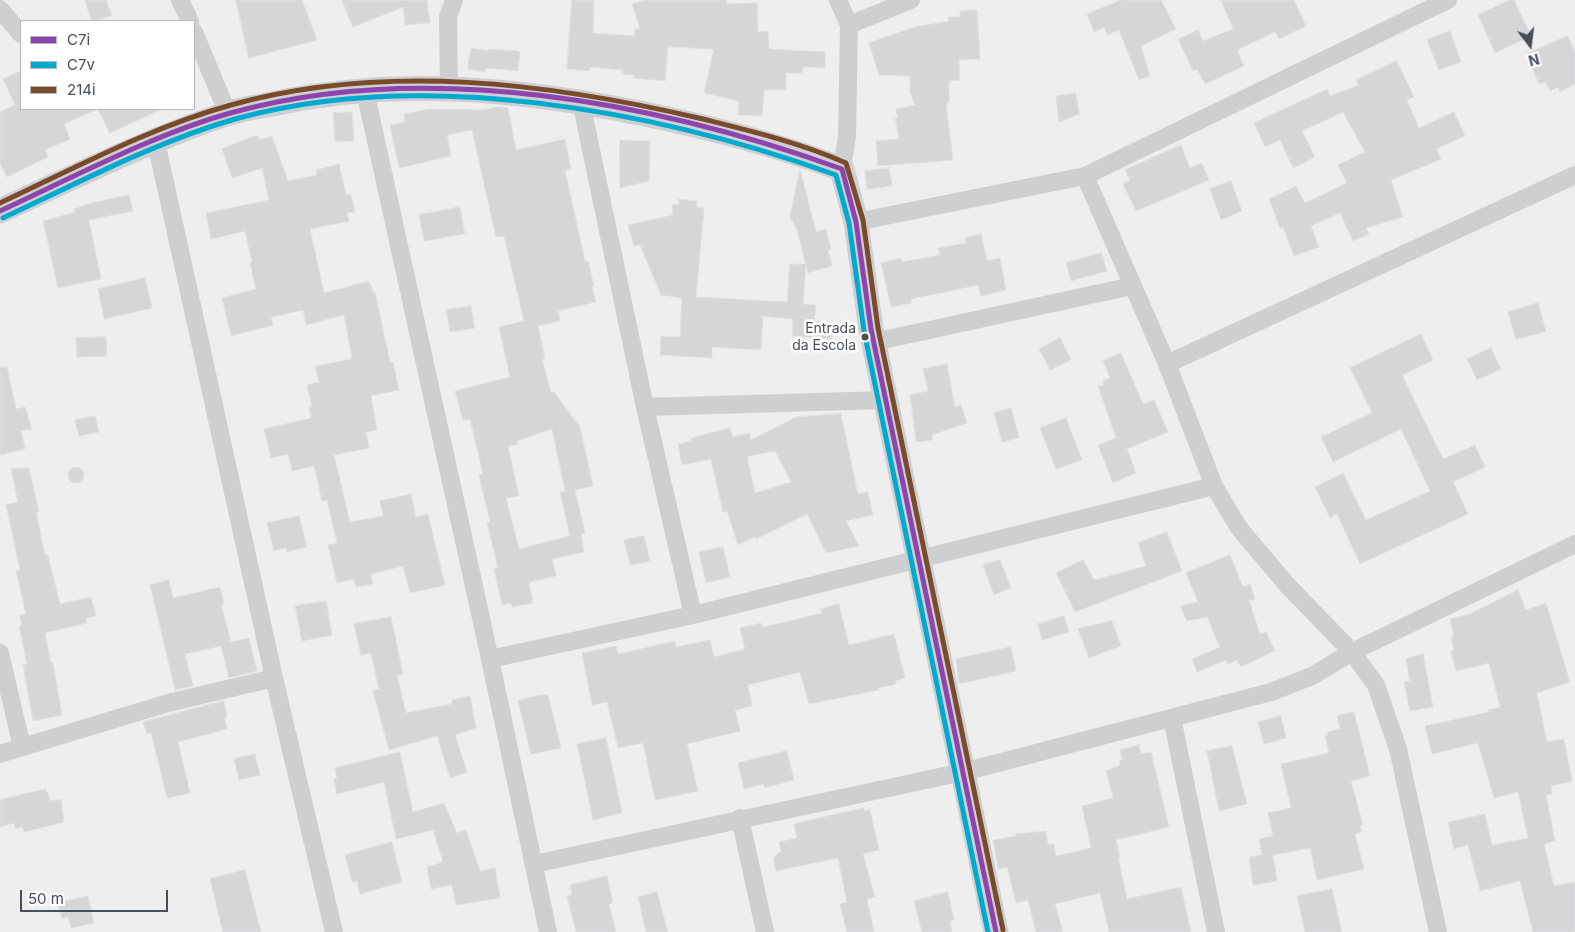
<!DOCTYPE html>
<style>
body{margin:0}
#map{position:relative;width:1575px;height:932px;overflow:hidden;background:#efeeee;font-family:Inter,sans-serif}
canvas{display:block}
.legend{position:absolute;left:20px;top:20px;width:175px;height:90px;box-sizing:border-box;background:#fff;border:1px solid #b5b8bd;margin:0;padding:6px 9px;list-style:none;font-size:15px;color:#464e5a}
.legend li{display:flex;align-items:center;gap:10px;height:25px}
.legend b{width:25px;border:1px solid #b5b8bd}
.north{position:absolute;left:1505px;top:20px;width:50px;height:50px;-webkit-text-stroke:4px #fff;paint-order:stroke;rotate:165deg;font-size:14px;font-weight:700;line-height:20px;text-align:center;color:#464e5a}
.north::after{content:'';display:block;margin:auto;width:18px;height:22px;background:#464e5a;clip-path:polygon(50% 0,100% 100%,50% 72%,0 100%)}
.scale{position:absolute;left:20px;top:890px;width:148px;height:22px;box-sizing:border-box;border:2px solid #464e5a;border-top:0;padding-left:6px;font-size:15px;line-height:18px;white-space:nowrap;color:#464e5a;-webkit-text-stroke:4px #fff;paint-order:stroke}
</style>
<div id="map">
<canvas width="1575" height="932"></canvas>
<ul class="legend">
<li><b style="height:6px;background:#8e44ad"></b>C7i</li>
<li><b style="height:6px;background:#00a9ce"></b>C7v</li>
<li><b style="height:6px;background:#7a4b2a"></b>214i</li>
</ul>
<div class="north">N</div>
<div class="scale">50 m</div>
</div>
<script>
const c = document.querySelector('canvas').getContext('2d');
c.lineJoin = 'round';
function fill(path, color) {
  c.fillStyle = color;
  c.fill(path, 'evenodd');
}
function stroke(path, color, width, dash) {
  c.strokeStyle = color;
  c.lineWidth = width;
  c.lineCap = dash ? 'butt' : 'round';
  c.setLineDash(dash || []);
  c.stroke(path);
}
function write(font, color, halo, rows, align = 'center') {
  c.font = font + ' Inter,sans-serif';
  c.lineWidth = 5;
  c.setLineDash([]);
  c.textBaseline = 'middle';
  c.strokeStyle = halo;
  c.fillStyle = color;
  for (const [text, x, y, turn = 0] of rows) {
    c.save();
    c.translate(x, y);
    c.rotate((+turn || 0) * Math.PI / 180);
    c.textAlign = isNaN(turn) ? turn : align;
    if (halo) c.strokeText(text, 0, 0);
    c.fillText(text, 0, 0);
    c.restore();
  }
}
const building = new Path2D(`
 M85,0H106L112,16L92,21Z
 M236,0H302L317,40L249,58Z
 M342,0H427L430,23L405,25L403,7L353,27Z
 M572,0H594L593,33L635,36V29H640L632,4L645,0H726L727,4L757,3L758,32L768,31L769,49L825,52V68L803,67L802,73H786V90H764L762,116L738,115L739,101L704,93L714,49L668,47L665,81L634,78V75L623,74V70L590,67L589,71L567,69Z
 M1121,0H1161L1176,29L1141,46L1150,76L1139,80L1119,30L1107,35L1104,27L1094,32L1087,14Z
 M1221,0H1294L1306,26L1279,39L1275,32L1237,50L1244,66L1205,84L1197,69L1193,71L1178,39L1198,30L1203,41L1233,29Z
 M1510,0H1514L1531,36L1495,53L1478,15Z
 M977,10L980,59L959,60L960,80L949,81V103H946L953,160L878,166L876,141L899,139L895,118H898L896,109L915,105L910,92V76L879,75L869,43L914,27L949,21L948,17H960V11Z
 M1450,31L1461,62L1439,70L1427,40Z
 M1568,36L1575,52V84L1560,92L1558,87L1550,91L1545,82L1539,84L1526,54Z
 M471,48L488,51V49L517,51L520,52L518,71L486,68L485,72L468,69Z
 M1397,61L1414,97L1407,100L1419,128L1454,112L1465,136L1436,149L1441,159L1391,180L1403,217L1366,228L1369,234L1353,241L1340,213L1311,226L1319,247L1294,256L1283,227L1280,228L1269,199L1296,186L1305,203L1347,183L1338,165L1365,152L1343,112L1302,131L1315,157L1293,168L1280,140L1265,147L1254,123L1327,89L1330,96L1359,85L1356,80Z
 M21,71V109H98L64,124L70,139L45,150L48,157L7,177L0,163V112L15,105L3,79Z
 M1076,93L1079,114L1059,122L1056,96Z
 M498,107L508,108L516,150L565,139L571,169L565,170L585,261H588L594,286L592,287L596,302L558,311L560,321L538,326L545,359H542L551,393L554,392L580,427L593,486L575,490L585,533L581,534L584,552L552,559L556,576L529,582L533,603L512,607L511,603L502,605L494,569L498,568L487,523L490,522L479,475L483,474L470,419L463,420L455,391L510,377L499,327L524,321L504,236L496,237L472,130L447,135L451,156L399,168L390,125L405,122L404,114L429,109L483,110ZM552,429L565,491L560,492L570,536L519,549L506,498L519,496L508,446L518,444L517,441Z
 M98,109H162L110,133Z
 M352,112L354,141L335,142L333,113Z
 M254,136H258L260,140L272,136L288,181L317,175L316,170L339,164L346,195L351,194L355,212L347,213L349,221L310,229L324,293L369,281L373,292H375L390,362H393L399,390L371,396L377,430L366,432L369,448L334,455L350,522L383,516L380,501L411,494L416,517L428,514L445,585L410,593L403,566L371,574L373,584L356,587L354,579L337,583L328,545L337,543L327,500L322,501L314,466L292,471L288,454L271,458L264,429L311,418L309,407H312L307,385L319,382L315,366L352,359L344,315L306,325L303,310L271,317L273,325L231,336L222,298L256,289L250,263L252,262L245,231L211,239L206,213L269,200L262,168L232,178L222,149Z
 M620,140L650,141L649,181L620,188Z
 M1181,145L1190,168L1202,163L1209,180L1136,211L1123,184L1130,180L1125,170Z
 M889,168L892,186L867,189L865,171Z
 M800,169L816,232L826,229L831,249L828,250L832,266L808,273L797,230L790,217Z
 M1231,181L1242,211L1221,220L1210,189Z
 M129,195L133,211L89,220L101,279L58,288L43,221L75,212L74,209L92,203Z
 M679,199L697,201V207L704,208L696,297L787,302L790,264H806L803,304L816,305L814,321L833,323L831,339L792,336L793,319L763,316L761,350L712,347V358L660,355L661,336L680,337L682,298L661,295L640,245L634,246L628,225L672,215L673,204L679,205Z
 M460,207L465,234L424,241L419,215Z
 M981,234L987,261L1000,258L1006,290L981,296L978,285L911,299L912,303L891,307L881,263L901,258L902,262L940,255L938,248L966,243L965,238Z
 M1102,253L1107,271L1071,281L1066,263Z
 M145,278L152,308L104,319L98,289Z
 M1538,303L1546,331L1516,340L1508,312Z
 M471,306L475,328L450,332L446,310Z
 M1421,334L1433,360L1402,375L1443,459L1475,445L1485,467L1453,482L1468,514L1360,564L1337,514L1330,518L1315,487L1343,473L1366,520L1430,491L1401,429L1333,462L1321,437L1372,413L1350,368Z
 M106,337L107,356L77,357L76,338Z
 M1060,338L1071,360L1050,370L1039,349Z
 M1491,348L1501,369L1477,380L1467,359Z
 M1121,353L1143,404L1154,400L1168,432L1127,449L1136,473L1113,483L1098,445L1116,438L1098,386L1104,385L1103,381L1110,378L1103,361Z
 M947,364L955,407L961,405L967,423L932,435L933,440L916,442L910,395L928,391L923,369Z
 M7,367L16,409L25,407L32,429L21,431L25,449L0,455V368Z
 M1011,408L1019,438L1002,442L994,413Z
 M841,414L858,494L868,492L873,515L846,521L859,546L826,553L807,514L756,539L755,537L738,545L727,511L723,512L711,459L682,465L678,444L691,441V438L730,428L733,437L749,433L751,440L796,417ZM775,451L791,482L755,493L747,457Z
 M95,416L99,432L79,436L75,420Z
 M1066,418L1082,460L1056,469L1040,428Z
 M68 475a8 8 0 1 1 16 0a8 8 0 1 1-16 0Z
 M29,468L39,512H36L45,555H48L60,604L91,597L96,616L86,618L87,623L45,633L51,663H53L62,715L33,721L23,664H27L19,626L22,625L20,615L26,614L16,571L20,570L6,505L18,502L11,469Z
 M299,516L307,547L287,552L286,548L274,551L267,523Z
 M1167,532L1182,571L1075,612L1056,573L1083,560L1094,580L1146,566L1138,543Z
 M644,536L650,561L630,565L624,540Z
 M723,547L730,577L706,583L699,552Z
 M1230,555L1243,587L1250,584L1255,599L1249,601L1260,634L1266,632L1275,651L1241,667L1237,660L1228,664L1226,660L1197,672L1192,659L1220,647L1207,617L1187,621L1180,606L1198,602L1186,573Z
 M1000,560L1011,588L994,595L983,565Z
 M169,580L173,598L220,587L224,604L221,605L231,642L249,638L257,671L229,678L221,646L185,654L193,686L175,690L150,585Z
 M1518,590L1526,610L1546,603L1570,682L1537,693L1547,742L1564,739L1572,781L1551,786L1552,794L1546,795L1555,841L1544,844L1554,886L1575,882V932H1533L1520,881L1480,891L1468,845L1454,849L1448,822L1485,814L1492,845L1528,838L1518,792L1494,798L1478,743L1432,754L1425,726L1489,712L1488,710L1500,707L1489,663L1456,671L1451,652L1454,651L1451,637L1454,636L1450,619L1470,614Z
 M326,601L332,635L302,641L295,606Z
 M839,604L849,645L894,634L905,678L895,681L896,684L878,688L879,690L809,704L800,672L748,685L752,706L735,710L740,731L687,744L698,791L655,800L643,743L618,748L607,702L592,705L582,653L616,646L618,654L675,641L676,647L710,640L714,657L745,649L740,628L761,623L762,627L786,622L822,613L820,609Z
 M1064,616L1069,632L1042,640L1038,624Z
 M391,617L403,674L397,675L406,713L452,704V700L470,696L476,728L455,735L467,772L450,778L437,736L389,750L373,691L379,689L371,653L361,655L354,624Z
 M1112,621L1121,646L1089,658L1078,629Z
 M1011,647L1016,671L959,684L956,659Z
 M1423,654L1433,707L1410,711L1404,682L1410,681L1406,659Z
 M540,695H548L561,748L531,754L518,701Z
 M224,701L227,716L225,719L227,729L178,742L190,793L167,798L151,732L147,734L143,722Z
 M1354,712L1370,776L1351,781L1363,825L1360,826L1362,832L1355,834L1364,869L1317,880L1310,848L1273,855L1277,881L1253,885L1249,857L1262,855L1259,839L1273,836L1268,813L1291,808L1281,764L1329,753L1325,736L1328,735L1327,732L1340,729L1337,716Z
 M1281,716L1286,738L1264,744L1258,722Z
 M606,738L622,813L593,820L577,744Z
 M1139,745L1141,754L1151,752L1169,827L1116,840L1120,857H1118L1127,899L1181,887L1191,932H1109L1100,893L1055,904L1063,932H1036L1028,900L1016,903L1007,867L998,869L993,840L1016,836L1015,834L1046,831L1048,845L1054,844L1056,856L1091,848L1082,806L1113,798L1106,771L1120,765L1119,761L1122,760L1120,750Z
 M1232,746L1247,804L1219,811L1207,751Z
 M787,751L794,780L764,788V784L744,789L738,763Z
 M400,752L413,812L444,803L457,833L466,830L480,871L495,868L500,898L456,905L452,885L431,889L427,867L443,862L433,830L396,839L384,782L337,794L334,779L337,778L335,768Z
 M255,754L260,775L239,780L234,759Z
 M46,789L51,801L61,799L64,822L24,832L22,827L16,829L14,823L0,827V800Z
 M864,808V811L870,810L879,850L863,854L875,897L867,899L874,932H847L840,904L847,902L838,858L776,871L773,858L781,851L779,842L797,838L794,824Z
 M392,842L402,882L360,894L357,881L352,882L345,855Z
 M245,870L261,932H223L210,879Z
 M607,876L613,903L609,904L616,932H576L567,896L572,895L570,885Z
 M1332,889L1342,932H1305L1297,896Z
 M657,892L668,932H646L638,897Z
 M948,892L954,920L950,921L952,932H922L914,901Z
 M88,896L94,923L71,928L68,917L62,919L58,903Z`);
fill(building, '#d6d6d8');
stroke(building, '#e0e0e1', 1);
stroke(new Path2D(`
 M180,0L190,21
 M838,0L849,25L847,136L842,169
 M0,9L21,34
 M849,25L911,0
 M194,32L228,114
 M449,87L448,17L454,0
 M365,91L490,659L548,932
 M581,102L645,407L693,615
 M156,142L274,678L334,932
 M1085,176L1167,364L1214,486L1239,528L1288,586L1352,652L1376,685L1398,749L1438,932
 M856,222L1085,176L1448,0
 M874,342L1132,286
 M1167,364L1575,175
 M645,407L886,400
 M0,653L22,747
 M490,659L693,615L1214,486
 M1172,718L1216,932
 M0,754L168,703L274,678
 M740,818L765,932
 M534,864L963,772L1271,692L1312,676L1352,652L1575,544`), '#cdcfd1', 18);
stroke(new Path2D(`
 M0,211C74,177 149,140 226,114C244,108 264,106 282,102C400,78 518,89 635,112C705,126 775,144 842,169L856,222L871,329L996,932`), '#cdcfd2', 25);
stroke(new Path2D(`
 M0,211C74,177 156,133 234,112C429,59 656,102 842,169L856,222L871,329L996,932`), '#8e44ad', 5);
stroke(new Path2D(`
 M3,218C78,183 155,142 235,119C423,67 655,110 836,175L849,223L864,331L988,932`), '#00a9ce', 5);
stroke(new Path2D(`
 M0,203C75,168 151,127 231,105C385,62 550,83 703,119C751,131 801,143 846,163L863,220L878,328L1003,930`), '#7a4b2a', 5);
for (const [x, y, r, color] of [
 [865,337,4.5,"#464e5a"]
]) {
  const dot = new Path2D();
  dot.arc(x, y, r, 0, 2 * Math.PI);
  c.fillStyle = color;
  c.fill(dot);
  stroke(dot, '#fff', 2);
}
write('14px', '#464e5a', '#fff', [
 ["Entrada",856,329],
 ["da Escola",856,346]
], 'right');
</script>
